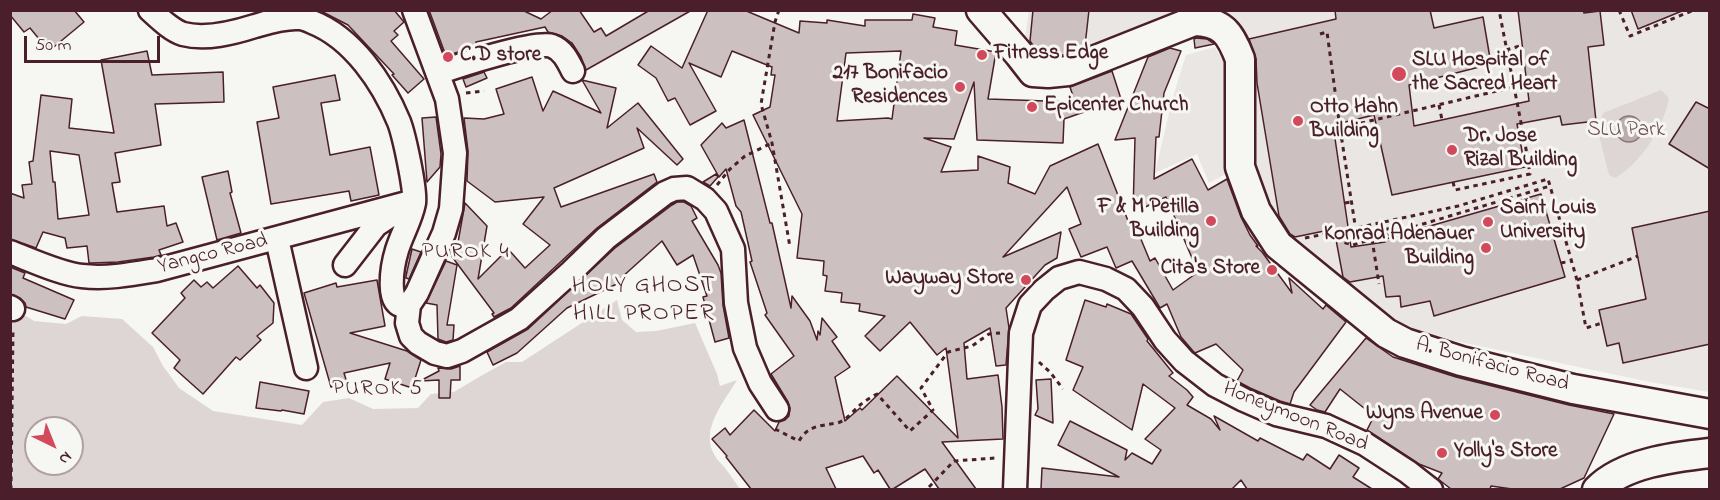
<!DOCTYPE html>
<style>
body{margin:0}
#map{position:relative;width:1720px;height:500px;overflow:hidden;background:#f6f6f2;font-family:"Indie Flower",sans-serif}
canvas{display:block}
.frame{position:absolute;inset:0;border:12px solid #4a1f2b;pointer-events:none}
.north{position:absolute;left:24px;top:416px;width:60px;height:60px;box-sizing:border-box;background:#f6f6f2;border:2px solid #b1a0a2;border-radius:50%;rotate:137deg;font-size:16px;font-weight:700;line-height:24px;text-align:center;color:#4a1f2b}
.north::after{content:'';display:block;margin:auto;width:21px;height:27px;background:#d1495b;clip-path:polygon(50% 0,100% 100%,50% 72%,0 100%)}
.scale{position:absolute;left:24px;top:36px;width:136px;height:27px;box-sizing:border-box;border:3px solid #4a1f2b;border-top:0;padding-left:8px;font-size:18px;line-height:21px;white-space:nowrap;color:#4a1f2b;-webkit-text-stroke:4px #f6f6f2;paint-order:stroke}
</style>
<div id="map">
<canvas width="1720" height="500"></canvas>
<div class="frame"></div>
<div class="north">N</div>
<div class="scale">50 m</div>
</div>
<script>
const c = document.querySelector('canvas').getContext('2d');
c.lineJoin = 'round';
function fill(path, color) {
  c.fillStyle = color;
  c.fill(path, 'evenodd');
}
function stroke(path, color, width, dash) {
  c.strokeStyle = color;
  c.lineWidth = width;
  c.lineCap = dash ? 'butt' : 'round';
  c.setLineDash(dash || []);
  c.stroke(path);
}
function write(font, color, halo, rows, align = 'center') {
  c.font = font + ' "Indie Flower",sans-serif';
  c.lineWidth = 6;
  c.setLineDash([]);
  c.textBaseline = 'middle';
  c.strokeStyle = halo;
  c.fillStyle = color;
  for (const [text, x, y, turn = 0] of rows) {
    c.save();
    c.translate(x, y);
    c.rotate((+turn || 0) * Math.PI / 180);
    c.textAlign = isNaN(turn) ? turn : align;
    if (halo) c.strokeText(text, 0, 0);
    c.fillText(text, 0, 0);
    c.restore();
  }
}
fill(new Path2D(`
 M1029,11H1709V392L1650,382L1408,331L1279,244L1255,200L1229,24L1047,69L1023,51Z
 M1215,47L1225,63L1233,170L1209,183L1197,154L1155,173L1172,100L1186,55Z`), '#e9e6e3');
fill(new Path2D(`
 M1661,90L1669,98C1663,128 1642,162 1615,178L1609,175L1598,131L1603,113Z
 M617,300L622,320L636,332L656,331L695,323L717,374L720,386L737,380C724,402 699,430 715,456C717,460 721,463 724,467C730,474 735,482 740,489L11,490V307L34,321L66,324L82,316L122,319L153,347L163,366L179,388L213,411L302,425L323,402L349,398L373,409L418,408L431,394L454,392L479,377L506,362H522ZM36,428H72V464H36Z`), '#ddd6d5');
const water = new Path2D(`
 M1616 129a13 13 0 1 1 26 0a13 13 0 1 1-26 0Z`);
fill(water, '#bbadae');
stroke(water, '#8e747a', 1.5);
const building = new Path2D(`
 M10,10H74L84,22L49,51L30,28L24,32L10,15Z
 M319,10H394L404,22L394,31L398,35L391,41L424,79L408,93L392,75L394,74L348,25Z
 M429,10H522L541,19L553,10H579L594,32L601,28L606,36L650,10H692L586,70L581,57L572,43L562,36L548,32L545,27L476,42L477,46L446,56Z
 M708,10H744L799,33L800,21L827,23V20L865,26V20H912L913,14L935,18L933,27L957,31L955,45L996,52L988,99L1075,102L1070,87L1112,71L1121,99L1064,119L1063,143L977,140L974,82L954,139L924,138L951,147L941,172L978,170V156L1010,167L1008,183L1035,194L1050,166L1098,144L1132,231L1133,220L1150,261L1155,258L1173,290L1198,272L1166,197L1133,213L1135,138L1115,140L1148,57L1170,48L1181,51L1164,93L1159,137H1156L1154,179L1192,159L1208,190L1227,179L1241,217L1250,235L1258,246H1256L1262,252L1292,293L1289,278L1323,309L1326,305L1346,322L1294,392L1290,404L1280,401L1250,388L1237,381L1243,370L1216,344L1195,353L1193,351L1181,337L1167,304L1160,308L1132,261L1116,268L1107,247L1081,257L1069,229L1081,224L1067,187L1003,257L1061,232L1057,258L1045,265L1006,308L1009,328L1006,365L996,366L990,328L964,343L967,379L998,375L1002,407L1003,439L942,442L976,489H939L925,469L893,489H890L878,470L874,473L863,456L826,468L836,489H751L726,457L727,456L712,439L725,428L730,435L754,410L775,431L779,422L785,420L789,416L790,408L788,402L771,374L794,356L765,315L767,313L750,262L752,261L741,212L736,206L726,169L719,177L701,145L722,123L726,128L744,120L770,223H772L791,308L792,296L810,321L817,340L818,331L820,335L822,318L837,337L832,341L850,367L835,377L845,421L860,408L862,410L897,376L958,438L946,348L937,355L910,322L880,351L865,336L885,316L859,311L860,304L841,302L842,293L825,291L827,276L823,275L824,261L797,258L802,214L753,115L770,107L775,75H771L772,67L732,51L721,77L689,63L716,111L690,125L675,98L668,101L656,78L638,65L651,46L682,68ZM901,51L892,119L888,118L837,121L846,53Z
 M1033,10H1089L1085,46L1064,55H1040L1030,41Z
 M1335,10H1430L1434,28L1483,17L1491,64L1409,85L1414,126L1529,101L1518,10H1583L1584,13L1600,11L1604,45L1588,47L1596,121L1562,125L1560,116L1517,124L1525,167L1392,195L1374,115L1333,125L1351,247L1385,242V239L1541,194L1565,277L1434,316L1430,301L1401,307L1400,296L1386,297L1383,276L1350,282L1343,277L1334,229L1295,237L1290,234L1279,216L1257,83L1256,59L1249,39L1336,19Z
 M1631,10H1682V11L1638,29Z
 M1196,38L1207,39L1214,44L1195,48L1194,39Z
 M147,51L152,75L223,72L224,102L155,104L161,145L115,153L120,182L112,183L117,212L164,206L167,226L176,223L183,242L159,250L161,255L154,257L118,262L92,263H89L87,246L67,248L65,238L43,232L36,248L10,239V193L24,198L22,185L32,184L29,162L33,161L41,95L72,99L69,128L114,133L101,60ZM50,151L79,155L89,215L58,219L55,182H53Z
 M484,72L487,78L466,87L463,79Z
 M335,75L340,100L321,103L330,155L370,147L379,195L351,201L349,191L271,204L257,122L279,118L273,87Z
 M532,77L543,111L553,91L601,113L582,80L616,88L607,128L638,103L683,159L677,165L637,128L644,148L554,188L561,207L654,174L657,182L597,228L511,308L494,317L492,314L494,313L450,254L453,247L457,248L465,203L487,226L478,279L508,249L525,268L550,245L523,224L544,197L495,202L467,181L468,151L464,118L484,119L504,114L496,89Z
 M1696,102L1710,109V169L1669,144Z
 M436,117L441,154L440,167L427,182L422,118Z
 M228,171L232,192L230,193L241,233L217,240L202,177Z
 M716,174L718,177L710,186L703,182Z
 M677,202H684L691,206L697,218L692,221L718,265L721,273L723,305L729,338L715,342L703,297L707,296L693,255L677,265L662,241L621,278L623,281L567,308L517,353L493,365L487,352L528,329L615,248L672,205Z
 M1710,211V344L1623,363L1619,343L1607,346L1599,310L1646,299L1632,228Z
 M412,249L421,252L409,279L406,278V276Z
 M446,261L457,265L447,325H454L453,340L446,342L438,339L437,305L426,303Z
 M238,266L257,288L260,285L274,303L273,323L257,336L261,340L240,360L236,357L203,394L174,368L180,360L152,333L185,298L181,293L194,280L201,287L207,282L213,288Z
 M10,267L25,273L23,278L74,300L65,319L26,307L25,303L20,298L10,294Z
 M377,280L385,326L350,333L407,351L421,360L412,388L385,379L390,363L344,373L347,383L331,387L304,293L336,283L337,287Z
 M1085,300L1106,307L1107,304L1131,314L1148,339L1147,341L1173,373L1169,376L1187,390L1193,397L1187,405L1211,419L1220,430L1214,416L1258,441L1260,438L1303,460L1307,454L1330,469L1339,455L1359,468L1353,477L1372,489H1247L1241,480L1232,489H1041L1042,468L1119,477L1058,445L1070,421L1127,450L1125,460L1132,453L1152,464L1161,450L1145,439L1175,408L1143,384L1132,430L1073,390L1083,367L1066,360Z
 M1366,338L1393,357L1456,377L1569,405L1614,414L1584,478L1560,489H1512L1491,486L1490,489H1451L1438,479L1442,473L1419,464L1367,430L1374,416L1340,389L1325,412L1317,410L1310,405Z
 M460,366V380H451L450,398H439V380L420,381L439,371L438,368L451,369Z
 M1051,379L1053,423L1035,415L1038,409L1036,380Z
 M260,382L309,391L304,414L282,410L281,411L256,408Z`);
fill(building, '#ccc1c0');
stroke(building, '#4a1f2b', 1.5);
const minor = new Path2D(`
 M150,10C160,19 171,30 183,34C206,40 233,33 255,26C269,22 284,17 299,18C304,18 308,20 312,22C353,38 383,83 399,122C404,135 416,190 414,203C411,219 402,234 397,250C393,263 383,312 409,305
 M438,73C457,66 537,40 552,46C563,50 568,61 573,71
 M277,239L306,368
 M10,252C31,260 61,274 82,276C107,279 133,274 157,270L414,201
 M345,265L376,225L397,211
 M409,305L407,323L411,336L418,343L435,353L447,356L462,351L519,319L571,272L606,238L665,193L674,189L687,188L705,199L716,211L733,249L736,303L745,348L760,383L777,409
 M409,305L417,293L444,233L451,209L455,153L447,99L414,10
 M10,307L13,309
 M1015,490L1021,333L1030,305L1044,290L1059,278L1079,272L1106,279L1126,289L1143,307L1165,340L1184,361L1215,385L1244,400L1276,414L1326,426L1365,444L1408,472L1431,490`);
const major = new Path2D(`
 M981,10L1019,54L1033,72L1048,73L1068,71L1194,21C1223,22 1230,33 1240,59V167L1256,211L1278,245L1386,333L1405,343L1461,361L1573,389L1710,414
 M1597,490C1623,463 1674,457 1710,453`);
stroke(minor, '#4a1f2b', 27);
stroke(major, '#4a1f2b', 33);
stroke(new Path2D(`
 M779,10L775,22L761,104L772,143L790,247
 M1619,10L1630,36L1694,10
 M1320,34L1327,32L1340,128
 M1506,50L1523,45
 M1514,87L1340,128L1356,231V228L1458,206L1548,179L1577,280L1586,328L1602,323
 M466,93L484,91
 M1439,105L1442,120
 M1453,182L1455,190L1530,174L1525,143L1499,10
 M717,185L730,169L745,156L772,143
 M1345,203L1351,202
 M1356,230L1357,237L1395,227L1396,233
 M1305,238L1335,232L1343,242L1353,245L1550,186
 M1372,239L1379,284
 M1561,263L1571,261
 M1577,280L1638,256
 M1039,362L1050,372L1063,389
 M775,429L799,441C808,425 821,426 837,423C846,421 853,411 860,405C865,401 871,397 877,394L910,431L933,410L921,388L948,352L972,346L989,334L1000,333
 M929,487L954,461L996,458
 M11,490L13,329`), '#4a1f2b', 3, [4.5, 4.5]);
stroke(minor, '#f6f6f2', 22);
stroke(major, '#f6f6f2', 28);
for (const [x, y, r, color] of [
 [982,55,6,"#d1495b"],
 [448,57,6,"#d1495b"],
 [1399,74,8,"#d1495b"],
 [960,87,6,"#d1495b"],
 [1032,107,6,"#d1495b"],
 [1298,121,6,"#d1495b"],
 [1452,150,6,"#d1495b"],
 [1211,221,6,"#d1495b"],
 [1488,222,6,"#d1495b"],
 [1486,248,6,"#d1495b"],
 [1272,270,6,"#d1495b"],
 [1026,280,6,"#d1495b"],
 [1495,415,6,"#d1495b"],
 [1442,453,6,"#d1495b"]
]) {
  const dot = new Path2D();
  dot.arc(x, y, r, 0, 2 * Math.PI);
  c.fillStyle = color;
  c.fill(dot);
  stroke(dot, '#f6f6f2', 2);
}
write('bold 21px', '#4a1f2b', '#f6f6f2', [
 ["Fitness Edge",994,55],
 ["C.D store",460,57],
 ["SLU Hospital of",1412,62],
 ["the Sacred Heart",1412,86],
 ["217 Bonifacio",948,75,"right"],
 ["Residences",948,99,"right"],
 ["Epicenter Church",1044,107],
 ["Otto Hahn",1310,109],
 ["Building",1310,133],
 ["Dr. Jose",1464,138],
 ["Rizal Building",1464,162],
 ["F & M Petilla",1199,209,"right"],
 ["Building",1199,233,"right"],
 ["Saint Louis",1500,210],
 ["University",1500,234],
 ["Konrad Adenauer",1474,236,"right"],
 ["Building",1474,260,"right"],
 ["Cita's Store",1260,270,"right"],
 ["Wayway Store",1014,280,"right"],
 ["Wyns Avenue",1483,415,"right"],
 ["Yolly's Store",1454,453]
], 'left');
write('21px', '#6f4d56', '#f6f6f2', [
 ["SLU Park",1626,132]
]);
write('21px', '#4a1f2b', '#f6f6f2', [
 ["Yangco Road",213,255,-14],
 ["A. Bonifacio Road",1492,366,15],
 ["Honeymoon Road",1295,418,22]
]);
c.letterSpacing = '1.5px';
write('22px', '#4a1f2b', '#f6f6f2', [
 ["PUROK 4",466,253],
 ["PUROK 5",378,390]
]);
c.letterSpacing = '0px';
c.letterSpacing = '1.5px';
write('24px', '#4a1f2b', '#f6f6f2', [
 ["HOLY GHOST",644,287],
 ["HILL PROPER",644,315]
]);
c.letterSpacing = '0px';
</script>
